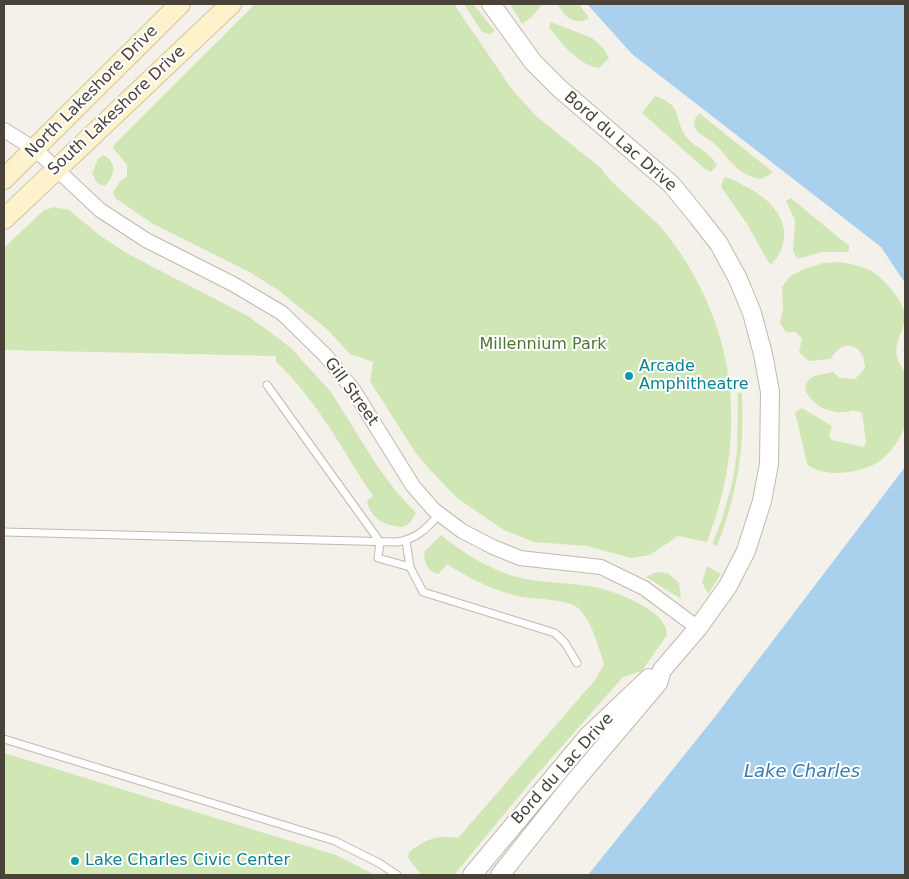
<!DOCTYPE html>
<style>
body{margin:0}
#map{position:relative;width:909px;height:879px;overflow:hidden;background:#f4f1ea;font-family:"DejaVu Sans",sans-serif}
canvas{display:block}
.frame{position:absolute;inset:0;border:5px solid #484238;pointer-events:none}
</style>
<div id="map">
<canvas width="909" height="879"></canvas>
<div class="frame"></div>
</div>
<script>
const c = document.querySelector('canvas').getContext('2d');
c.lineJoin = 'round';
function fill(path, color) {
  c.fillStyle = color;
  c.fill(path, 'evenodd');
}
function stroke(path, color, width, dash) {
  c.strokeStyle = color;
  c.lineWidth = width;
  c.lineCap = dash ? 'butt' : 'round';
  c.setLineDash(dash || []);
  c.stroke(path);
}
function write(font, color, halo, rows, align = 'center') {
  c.font = font + ' "DejaVu Sans",sans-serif';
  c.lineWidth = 4;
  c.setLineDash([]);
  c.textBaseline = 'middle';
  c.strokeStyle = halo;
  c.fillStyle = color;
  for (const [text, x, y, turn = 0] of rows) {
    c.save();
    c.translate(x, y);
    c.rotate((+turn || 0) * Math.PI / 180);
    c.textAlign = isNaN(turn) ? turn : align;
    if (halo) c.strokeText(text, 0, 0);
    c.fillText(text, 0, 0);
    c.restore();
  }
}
fill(new Path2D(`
 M255,4H454L511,88L536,116L602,169C604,178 650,215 661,227C737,320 750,432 707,542L678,536L650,555L631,558L587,546L534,542L504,530L457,498L431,471L415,452L370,381L373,362L350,354L328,330L278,290L251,273L153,224L115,198L113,192L121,180L127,177V165L113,148L115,144Z
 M464,4H473L495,31L490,34L482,32Z
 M510,4H542L532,17L522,24Z
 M558,4H579L589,18C576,27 563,16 558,4Z
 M551,22L592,38L604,49L609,58L599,68C579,66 560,42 549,27Z
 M655,96C685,106 673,120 687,138C695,148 707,149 717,165L711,172L705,169L642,113Z
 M699,113L773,172L762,179C738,177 729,158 715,144C707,137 693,134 694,121Z
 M103,155C118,162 115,176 105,186L97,183L92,173L98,159Z
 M724,177C732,178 738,183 745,186C776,201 800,232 772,264L769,263L747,224L721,187Z
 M791,198L849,246V249L847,252H822L797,259L793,250L795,220L786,201Z
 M54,207L69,210L102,237L128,254L248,316L290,347L331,392L376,464L395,490L416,513L410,523L402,527C385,526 371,519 367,501L373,496C341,449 319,402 276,362V356L4,350V248L44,210Z
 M840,262C851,264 863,266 873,272C884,279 909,306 905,321C902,333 894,343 897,357C898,363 904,369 905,374C907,382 907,421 904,428C900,439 890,454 880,461C863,473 823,479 807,464L795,412L802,408L832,426L829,435L832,440L864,447L866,442L862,413L853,410C836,417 810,407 805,388C807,374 821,375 833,372L840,378L855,379L865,368C865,344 842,337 831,359L808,361L799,352L802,339L796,332H786L780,323L783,307L782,287L789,277L804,269L823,263Z
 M738,392L742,394V397C745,449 736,498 717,546L712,544L721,522L733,480L737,452Z
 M441,535C463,553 486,567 513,576C538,583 563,582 589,586C610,589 668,609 667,635L642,671L623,677L534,778L454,875H421L408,858L409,852C428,838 436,835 458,838L595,680L604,664C598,646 592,621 578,608C565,598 533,600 517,596C491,589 470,579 447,564L439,574C428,572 424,563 424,552Z
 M707,566L721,574L708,594L702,582Z
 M661,572L669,574L679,583L681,599L646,577L654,573Z
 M4,753L336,855L375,875H4Z`), '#d0e7b5');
fill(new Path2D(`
 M587,4H905V283L881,247L632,54Z
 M905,467V875H588L714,718Z`), '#a9d1ee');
const service = new Path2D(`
 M267,385L380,542L378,558L410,567L423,592L555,633L565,643L577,663
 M4,532L397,542C416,539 427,529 439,514
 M406,541L410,567
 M4,739L335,841L379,863L397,875`);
const minor = new Path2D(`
 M4,130L36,150L100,210L146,240L233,284L282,313L325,355L354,391L413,486L434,510L462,531L493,547L520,558L601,567L644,588L698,628`);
const tertiary = new Path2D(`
 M491,4L533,62L559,88L671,184L698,217L719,244L738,279L752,313L763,354L770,392L769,464L762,501L746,551L728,586L698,628L662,670L658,683L570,787L500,875
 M472,875L588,736L649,678`);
const secondary = new Path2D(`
 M4,179L180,4
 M4,219L231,4`);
stroke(service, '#c0b9ad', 9);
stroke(minor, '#c0b9ad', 16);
stroke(tertiary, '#c0b9ad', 20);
stroke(secondary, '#d2c59b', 22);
stroke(service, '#fff', 7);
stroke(minor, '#fff', 14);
stroke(tertiary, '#fff', 18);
stroke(secondary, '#fdf2cc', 20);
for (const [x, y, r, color] of [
 [629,376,5,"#0f9aa8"],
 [75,861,5,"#0f9aa8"]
]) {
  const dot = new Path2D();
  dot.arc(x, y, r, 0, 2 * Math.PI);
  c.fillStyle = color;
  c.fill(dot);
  stroke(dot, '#fff', 2);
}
write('16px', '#484238', '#fff', [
 ["North Lakeshore Drive",92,92,-45],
 ["South Lakeshore Drive",117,111,-43],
 ["Bord du Lac Drive",620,142,41],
 ["Gill Street",351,392,54],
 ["Bord du Lac Drive",563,769,-48]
]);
write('16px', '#48792d', '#fff', [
 ["Millennium Park",543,345]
]);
write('16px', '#0d838f', '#fff', [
 ["Arcade",639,367],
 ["Amphitheatre",639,385],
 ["Lake Charles Civic Center",85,861]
], 'left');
write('italic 18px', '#347bb1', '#fff', [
 ["Lake Charles",802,772]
]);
</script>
